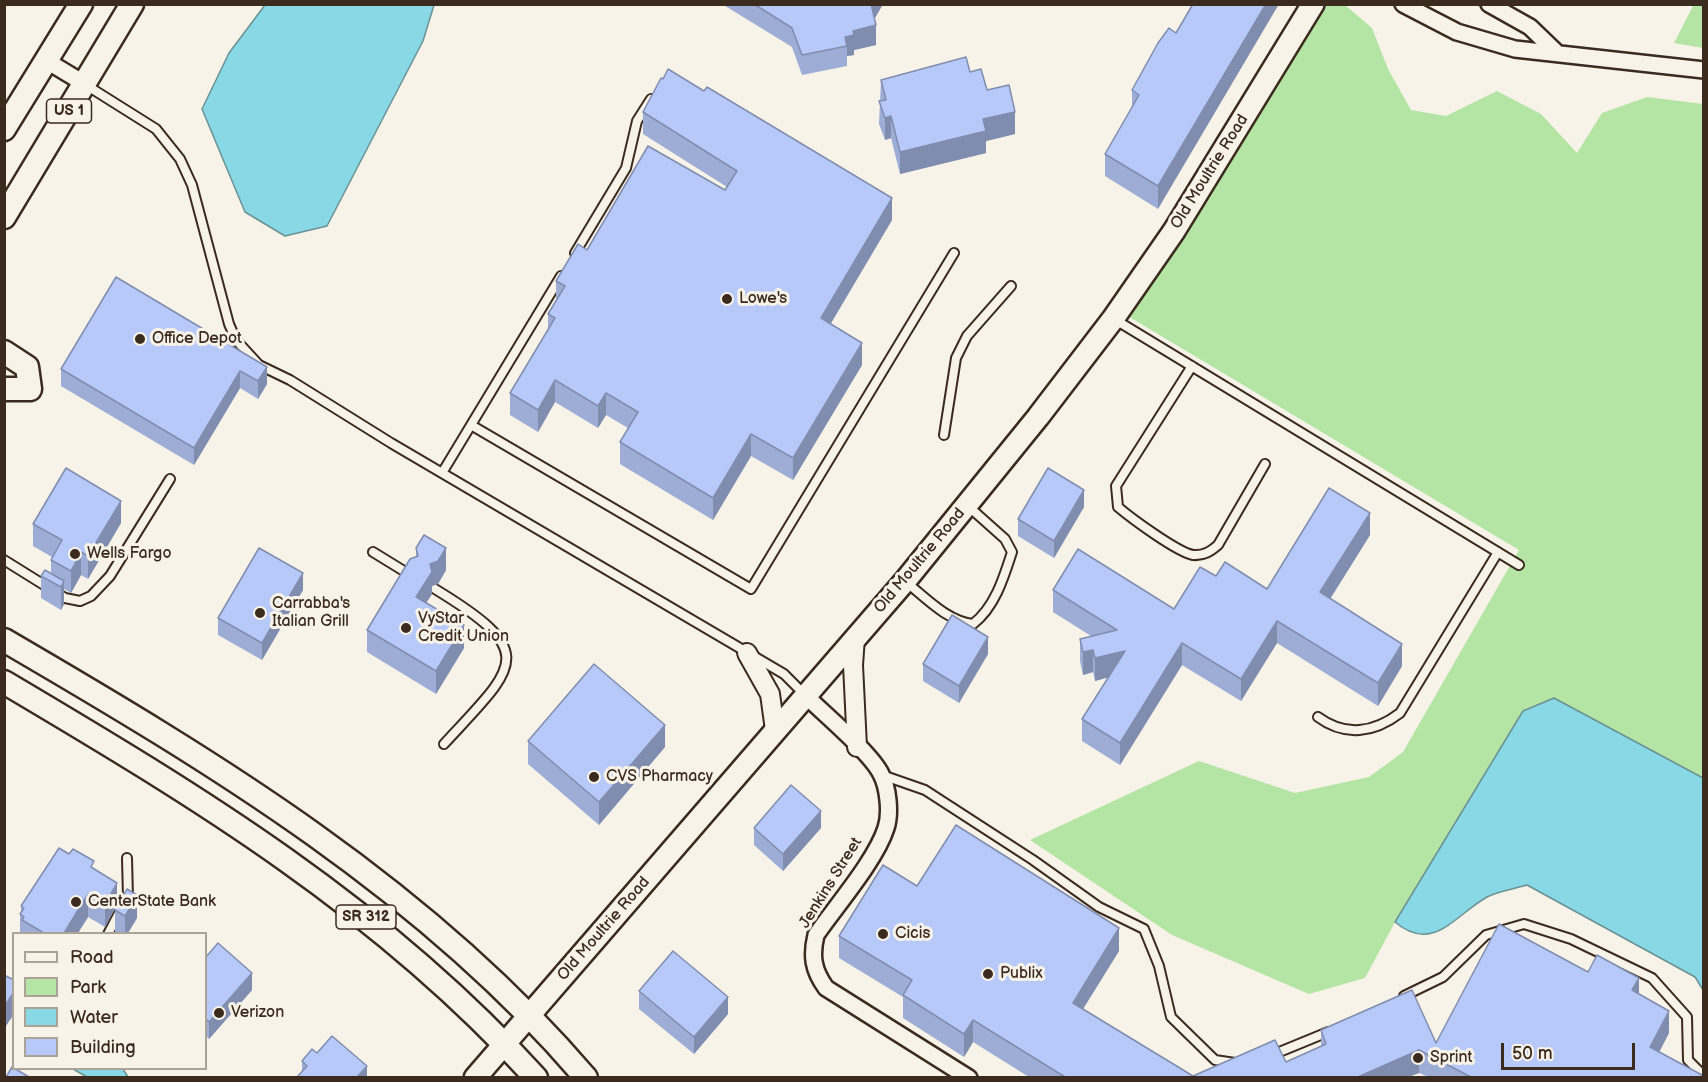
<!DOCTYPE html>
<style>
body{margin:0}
#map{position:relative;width:1708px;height:1082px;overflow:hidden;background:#f7f3e8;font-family:"Balsamiq Sans",sans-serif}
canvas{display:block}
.frame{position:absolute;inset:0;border:6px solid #3b2a1e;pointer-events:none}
.legend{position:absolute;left:12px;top:932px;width:195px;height:138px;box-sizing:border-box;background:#f7f3e8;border:2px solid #aca397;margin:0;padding:8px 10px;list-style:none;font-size:18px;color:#3b2a1e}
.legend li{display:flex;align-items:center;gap:12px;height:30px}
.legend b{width:30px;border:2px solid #aca397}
.scale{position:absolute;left:1501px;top:1043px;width:134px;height:27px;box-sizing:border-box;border:3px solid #3b2a1e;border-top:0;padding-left:8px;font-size:18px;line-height:21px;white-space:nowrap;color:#3b2a1e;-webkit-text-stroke:4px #f7f3e8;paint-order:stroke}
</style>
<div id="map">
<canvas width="1708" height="1082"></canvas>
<div class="frame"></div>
<ul class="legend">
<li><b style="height:8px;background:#f7f3e8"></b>Road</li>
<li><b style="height:16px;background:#b4e5a4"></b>Park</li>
<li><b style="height:16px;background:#89d8e5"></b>Water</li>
<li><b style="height:16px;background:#b7c9f9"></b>Building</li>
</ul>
<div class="scale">50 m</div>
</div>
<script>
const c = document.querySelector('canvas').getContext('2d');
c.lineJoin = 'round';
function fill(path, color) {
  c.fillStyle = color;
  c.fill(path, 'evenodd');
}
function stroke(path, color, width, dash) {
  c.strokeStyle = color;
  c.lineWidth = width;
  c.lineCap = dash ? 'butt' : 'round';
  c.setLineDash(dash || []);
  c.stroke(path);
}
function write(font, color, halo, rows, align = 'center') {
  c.font = font + ' "Balsamiq Sans",sans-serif';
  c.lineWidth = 6;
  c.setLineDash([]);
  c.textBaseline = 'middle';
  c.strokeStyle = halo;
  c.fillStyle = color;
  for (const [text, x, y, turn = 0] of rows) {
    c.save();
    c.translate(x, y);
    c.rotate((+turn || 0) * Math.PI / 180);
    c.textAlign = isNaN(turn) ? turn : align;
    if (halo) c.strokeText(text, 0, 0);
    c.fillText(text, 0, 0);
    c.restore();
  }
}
fill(new Path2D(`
 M1694,4L1703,5V48L1674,43Z
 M1323,5H1345L1372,28L1388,69L1411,110L1446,116L1497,91L1541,114L1577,153L1602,113L1647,97L1703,104V778L1635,744L1523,711L1395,922L1365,978L1309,994L1172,935L1030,840L1199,761L1295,793L1369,777L1403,752L1519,550L1126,315Z`), '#b4e5a4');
const water = new Path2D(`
 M265,5H434L423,41L327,226L285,236L245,212L202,109L229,53Z
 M1554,698L1703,778V990L1695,977L1527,885C1514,889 1498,891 1487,897C1455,915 1433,954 1395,922L1523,711Z
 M73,1069H123L128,1077H87Z`);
fill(water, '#89d8e5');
stroke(water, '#6a9295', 1.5);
const service = new Path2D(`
 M86,85L156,129L180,159L192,185L229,324L236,340L259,365L290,380L391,443L784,674L805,695
 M575,253L626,168L637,121L651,99
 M1114,319L1519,565
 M1192,366L1116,486L1118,507C1131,518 1177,552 1193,555C1204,556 1211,551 1218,545L1265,464
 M471,425L751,589L954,253
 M944,435L956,358L967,336L1011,286
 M442,473L561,276
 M373,552L412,576
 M4,560L65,598L80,601L91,596L110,576L170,479
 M906,582C926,598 947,621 973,624C995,607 1004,577 1012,552L1005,539L968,506
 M435,589C540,653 517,665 444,744
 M1318,717C1345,737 1374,733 1400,713L1498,552
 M882,775L925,790L1033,860L1099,907L1144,929L1159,966L1171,1017L1215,1060L1235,1063
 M127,858L128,898
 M108,934L120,911
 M1404,996L1443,977L1486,935L1524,924L1571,939L1652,978L1687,1017L1688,1060L1704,1076
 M1272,1055L1328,1032`);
const minor = new Path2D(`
 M1403,4L1457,32L1515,49L1704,70
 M1489,4L1530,27L1556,52
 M47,61L85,84
 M805,695C823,713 871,753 881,774C888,787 891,813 886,828C876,860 836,906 816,935C811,956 813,970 826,988L969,1078`);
const tertiary = new Path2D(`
 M855,637L853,665L857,747
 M747,653L770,694L775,730`);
const secondary = new Path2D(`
 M475,1078L905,581L1038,417L1113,319L1174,231L1313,4`);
const primary = new Path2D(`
 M4,129L81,4
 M4,217L132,4
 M4,352L27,367L30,389H4
 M4,640C215,763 426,890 586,1078
 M4,682C200,798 382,908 536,1078`);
stroke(service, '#3b2a1e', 12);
stroke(minor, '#3b2a1e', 20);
stroke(tertiary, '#3b2a1e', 22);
stroke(secondary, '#3b2a1e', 26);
stroke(primary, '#3b2a1e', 27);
stroke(service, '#f7f3e8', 8);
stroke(minor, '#f7f3e8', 15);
stroke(tertiary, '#f7f3e8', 18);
stroke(secondary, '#f7f3e8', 21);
stroke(primary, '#f7f3e8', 22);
fill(new Path2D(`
 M722,4H883L874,19L876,45L854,50V55L847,56V66L802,75L792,47Z
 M1176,33L1158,209L1105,176V154L1132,108V90Z
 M970,72L987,90L1015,134L986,141V153L900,174L891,138L885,140L879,124L881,80Z
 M643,112L892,220L831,323L862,365L793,480L751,456L713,520L620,464V442L628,428L606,415L598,428L555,402L538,432L510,415V393L548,329V314L556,301V281L587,250L725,190L727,187L643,134Z
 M267,367V384L258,399L240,388L194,465L61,386V369Z
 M1084,507L1054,558L1018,536V519Z
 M121,523L88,579L81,575L71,593L64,589V604L61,610L41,598V576L51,574V560L52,557L33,546V524Z
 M1370,535L1330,599L1402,666L1378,706L1277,643L1241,701L1182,665L1120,765L1082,741V719L1108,677L1095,681L1093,672L1083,675L1080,661V639L1091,636L1053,612V590L1174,609L1216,576L1267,589Z
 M416,548L446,570L438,584L432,586V594L426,603L464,648L436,694L367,652V630L416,557Z
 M303,590L262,660L218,635V618Z
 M988,654L959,703L923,681V664Z
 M528,741L665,747L599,825L528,764Z
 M754,828H821L783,871L754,845Z
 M94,870L117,905L105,927L88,917L78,933H20V914L21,912V906Z
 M917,886L1119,951L1083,1009L1193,1076L1286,1062L1321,1047V1030L1436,1043L1588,972L1639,994L1669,1033L1659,1052L1702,1077H1429L1419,1073L1408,1077H1029L973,1042L964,1057L903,1018V997L839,958V936Z
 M115,910L137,918L128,933H115Z
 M206,957L252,990L209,1039L206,1036Z
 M639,991L728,1014L694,1054L639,1009Z
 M317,1053L367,1077L302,1072V1061Z`), '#9dadd6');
fill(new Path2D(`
 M871,4H883L871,25Z
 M1266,4H1279L1158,209V186Z
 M876,25V45L854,50V55L847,56V46L845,37L853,31Z
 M1015,112V134L986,141V153L900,174V152L983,119Z
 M891,116V138L885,140V118Z
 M892,198V220L821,340V318Z
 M862,343V365L793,480V458Z
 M267,367V384L258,399V381Z
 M240,371V388L194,465V448Z
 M555,380V402L538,432V410Z
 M606,393V415L598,428V406Z
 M751,434V456L713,520V498Z
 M1084,490V507L1054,558V541Z
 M121,501V523L88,579V556Z
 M1370,513V535L1320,615V592Z
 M446,548V570L438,584L432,586V594L416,619V597L430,564Z
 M81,552V575L71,593V571Z
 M303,573V590L262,660V643Z
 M64,581V604L61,610V587Z
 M1277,621V643L1241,701V679Z
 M464,625V648L436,694V671Z
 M988,637V654L959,703V686Z
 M1182,643V665L1120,765V743Z
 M1402,644V666L1378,706V683Z
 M1093,650V672L1083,675V652Z
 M1125,651V673L1095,681V658Z
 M665,725V747L599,825V802Z
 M821,811V828L783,871V854Z
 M117,883V905L105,927V904Z
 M88,894V917L78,933H64Z
 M137,895V918L128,933H125V916Z
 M1119,928V951L1073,1025V1003Z
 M252,973V990L209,1039V1022Z
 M1639,978V1000L1632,990Z
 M14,992V1014L4,1029V1007Z
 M728,997V1014L694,1054V1037Z
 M1669,1011V1033L1650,1070V1047Z
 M973,1020V1042L964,1057V1034Z
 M1419,1050V1073L1408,1077H1358Z
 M367,1066V1077H357Z`), '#808dae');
const building = new Path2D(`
 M754,4H871L876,25L853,31L854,35L845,37L847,46L802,55L792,28Z
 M1193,4H1266L1158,186L1105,154L1139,95L1132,90L1158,43L1169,28L1176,33Z
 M966,57L970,72L981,69L987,90L1009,85L1015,112L983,119L986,131L900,152L891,116L885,118L879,101L886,100L881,80Z
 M668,69L704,91L707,87L892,198L821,318L862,343L793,458L751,434L713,498L620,442L638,412L606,393L598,406L555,380L538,410L510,393L555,318L548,314L565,286L556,281L578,244L587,250L648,146L725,190L737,171L643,112L661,78L663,79Z
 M116,277L267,367L258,381L240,371L194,448L61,369Z
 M66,468L121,501L88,556L81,552L71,571L51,560L62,540L33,524Z
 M1048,468L1084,490L1054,541L1018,519Z
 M1329,488L1370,513L1320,592L1402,644L1378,683L1277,621L1241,679L1182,643L1120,743L1082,719L1125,651L1095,658L1093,650L1083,652L1080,639L1117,630L1053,590L1078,549L1174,609L1200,567L1216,576L1225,562L1267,589Z
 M424,535L446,548L438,561L430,564L432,572L416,597L464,625L436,671L367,630L410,559L418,556L416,548Z
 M259,548L303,573L262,643L218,618Z
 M45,570L64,581L61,587L41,576Z
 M952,615L988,637L959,686L923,664Z
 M594,664L665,725L599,802L528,741Z
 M791,785L821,811L783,854L754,828Z
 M956,825L1119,928L1073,1003L1193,1076L1275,1040L1286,1062L1326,1044L1321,1030L1412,990L1436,1043L1499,924L1588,972L1597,955L1639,978L1632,990L1669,1011L1650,1047L1702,1075L1701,1077H1471L1419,1050L1358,1077H1065L973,1020L964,1034L903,995L912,980L839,936L883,865L917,886Z
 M59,848L69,854L73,849L94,861L91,867L117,883L105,904L88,894L64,933H44L22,920L24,917L20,914L24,908L21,906Z
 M127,889L137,895L125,916L115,910Z
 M218,943L252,973L209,1022L206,1019V957Z
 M673,951L728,997L694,1037L639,991Z
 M4,975L14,980V992L4,1007Z
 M332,1036L367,1066L357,1077H297L307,1066L302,1061L312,1049L317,1053Z
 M12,1067L14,1068L29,1077H6Z`);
fill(building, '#b7c9f9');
stroke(building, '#808dae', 1.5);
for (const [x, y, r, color] of [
 [727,299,6,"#3b2a1e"],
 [140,339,6,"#3b2a1e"],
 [75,554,6,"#3b2a1e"],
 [260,613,6,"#3b2a1e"],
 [406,628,6,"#3b2a1e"],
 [594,777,6,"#3b2a1e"],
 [76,902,6,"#3b2a1e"],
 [883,934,6,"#3b2a1e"],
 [988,974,6,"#3b2a1e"],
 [219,1013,6,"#3b2a1e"],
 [1418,1058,6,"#3b2a1e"]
]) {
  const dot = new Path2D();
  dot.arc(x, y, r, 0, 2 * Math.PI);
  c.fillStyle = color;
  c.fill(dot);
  stroke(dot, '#f7f3e8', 2);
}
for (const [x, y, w] of [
 [69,111,45],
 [366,917,60]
]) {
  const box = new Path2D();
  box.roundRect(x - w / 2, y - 12, w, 24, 4.5);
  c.fillStyle = '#f7f3e8';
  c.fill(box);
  stroke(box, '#3b2a1e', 1.5);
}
write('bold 15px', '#3b2a1e', null, [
 ["US 1",69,111],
 ["SR 312",366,917]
]);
write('16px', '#3b2a1e', '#f7f3e8', [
 ["Old Moultrie Road",1210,172,-58],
 ["Old Moultrie Road",920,561,-50],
 ["Jenkins Street",831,883,-58],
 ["Old Moultrie Road",604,929,-49]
]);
write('16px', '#3b2a1e', '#f7f3e8', [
 ["Lowe's",739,299],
 ["Office Depot",152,339],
 ["Wells Fargo",87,554],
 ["Carrabba's",272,604],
 ["Italian Grill",272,622],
 ["VyStar",418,619],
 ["Credit Union",418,637],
 ["CVS Pharmacy",606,777],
 ["CenterState Bank",88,902],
 ["Cicis",895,934],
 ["Publix",1000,974],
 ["Verizon",231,1013],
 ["Sprint",1430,1058]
], 'left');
</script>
